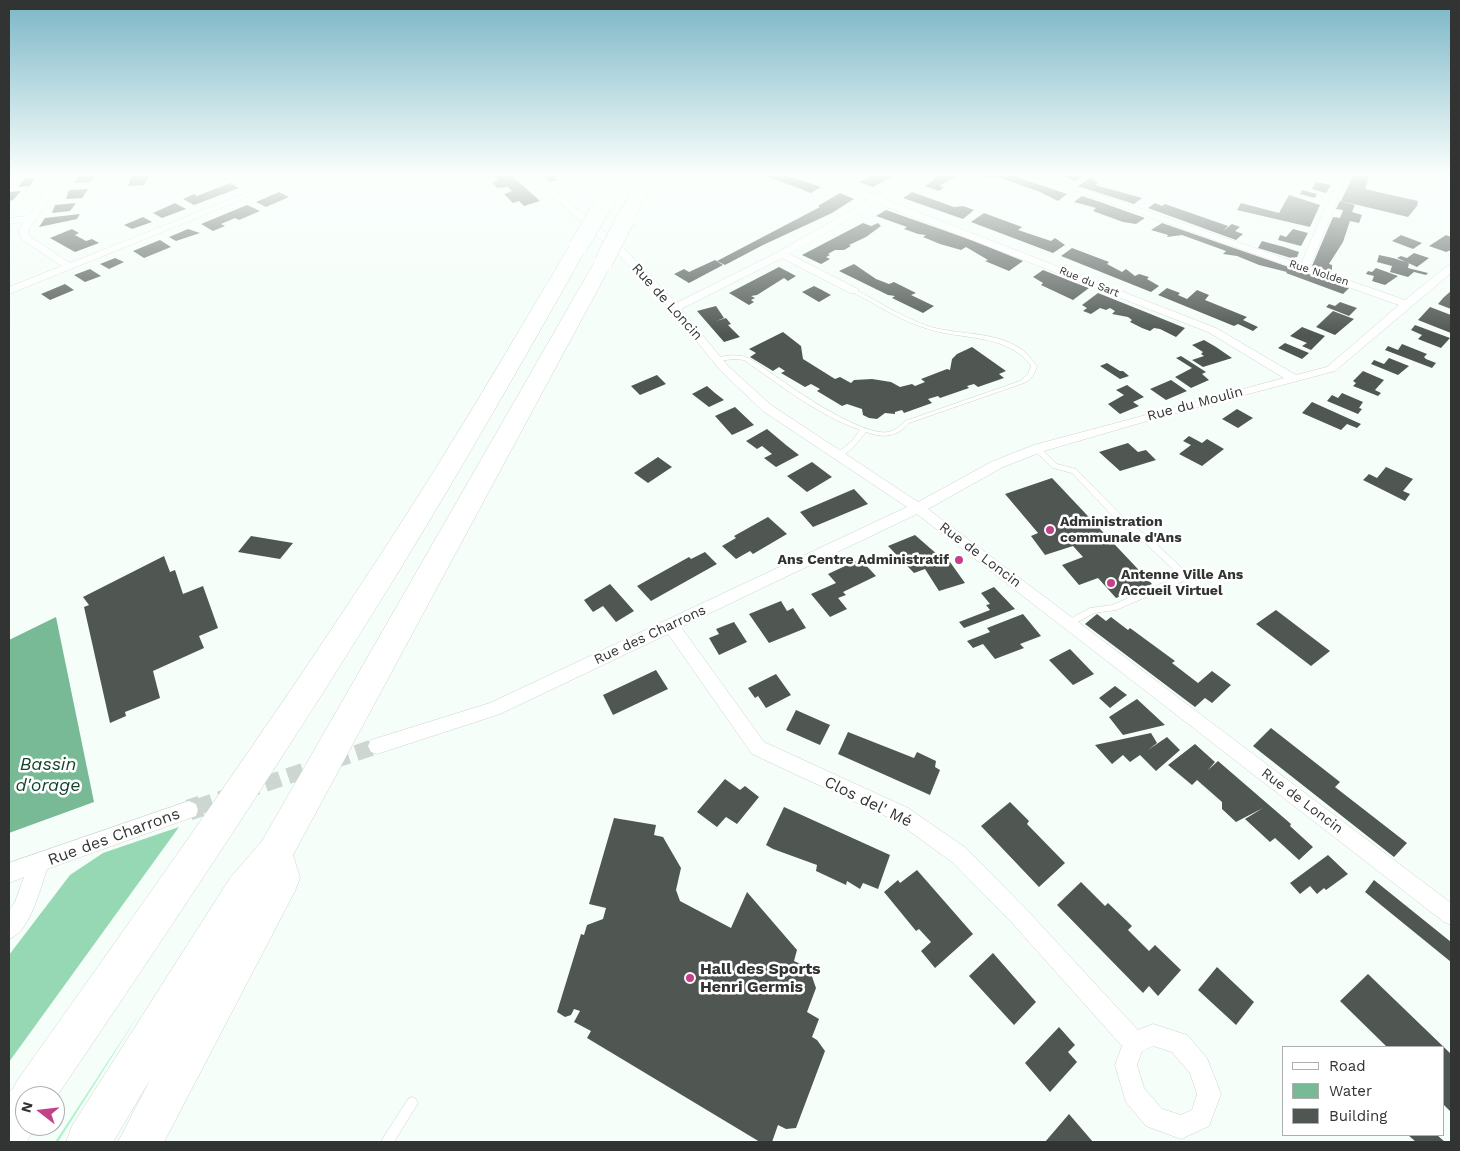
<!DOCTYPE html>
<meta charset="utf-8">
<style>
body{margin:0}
#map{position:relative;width:1460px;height:1151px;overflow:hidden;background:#f5fef9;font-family:"Work Sans",sans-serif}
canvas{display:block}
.frame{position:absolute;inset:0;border:10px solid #313432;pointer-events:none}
.legend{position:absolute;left:1282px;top:1046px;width:162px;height:90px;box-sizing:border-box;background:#fff;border:1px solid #adaead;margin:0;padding:6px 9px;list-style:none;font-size:15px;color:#313432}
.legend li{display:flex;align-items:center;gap:10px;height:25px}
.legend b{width:25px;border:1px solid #adaead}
.north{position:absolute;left:15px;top:1086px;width:50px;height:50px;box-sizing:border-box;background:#fff;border:1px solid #adaead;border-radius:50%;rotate:286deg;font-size:14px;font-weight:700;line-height:20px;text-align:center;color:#313432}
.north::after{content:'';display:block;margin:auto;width:18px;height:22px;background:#c34188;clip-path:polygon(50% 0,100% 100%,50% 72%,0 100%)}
</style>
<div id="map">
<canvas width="1460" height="1151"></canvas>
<div class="frame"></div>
<ul class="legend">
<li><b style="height:6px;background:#fff"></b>Road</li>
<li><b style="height:14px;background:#79ba96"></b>Water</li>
<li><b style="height:14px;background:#505753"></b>Building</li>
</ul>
<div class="north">N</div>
</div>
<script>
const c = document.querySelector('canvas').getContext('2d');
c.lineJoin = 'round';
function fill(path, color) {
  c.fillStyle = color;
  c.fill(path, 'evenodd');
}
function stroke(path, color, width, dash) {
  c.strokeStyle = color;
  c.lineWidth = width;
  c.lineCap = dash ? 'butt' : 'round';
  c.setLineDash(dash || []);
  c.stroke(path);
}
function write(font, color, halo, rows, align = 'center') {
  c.font = font + ' "Work Sans",sans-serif';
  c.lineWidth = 5;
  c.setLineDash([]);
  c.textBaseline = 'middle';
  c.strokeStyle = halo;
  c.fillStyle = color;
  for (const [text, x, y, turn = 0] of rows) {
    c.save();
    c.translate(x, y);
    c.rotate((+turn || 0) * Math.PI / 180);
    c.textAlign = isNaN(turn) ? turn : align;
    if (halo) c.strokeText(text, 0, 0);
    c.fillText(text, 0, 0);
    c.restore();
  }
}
fill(new Path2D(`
 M141,1011L58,1142H55Z`), '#b1f2cd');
fill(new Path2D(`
 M179,827L9,1062V955L70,875L103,853Z`), '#96d8b3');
fill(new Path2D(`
 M56,617L94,802L9,833V640Z`), '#79ba96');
fill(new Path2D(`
 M80,174H98L89,182L74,183Z
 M150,174L144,185L128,186L132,175Z
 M493,174H510L540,201L524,206L519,201L513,203L504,194L512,191L508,187L497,188L492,182L497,181V178L490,175Z
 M540,174H555L558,176L554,177L558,180L550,182Z
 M760,174H782L821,187L811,193Z
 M875,174H896L873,187L859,182Z
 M941,174H960L939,186L944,187L939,191L925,186Z
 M987,174H1008L1067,194L1058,201L1040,192L1001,178L983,177Z
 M1056,174H1085L1075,181Z
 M1354,174H1370L1365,189L1418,201L1417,206L1408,217L1341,201Z
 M1093,176L1092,179L1098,183L1095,185L1142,198L1134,204L1078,186Z
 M35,178L30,186L18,187L24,179Z
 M1316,182L1331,185L1326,193L1312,189Z
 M230,183L239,188L194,205L183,199L194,194L197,196Z
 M88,189L82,198L66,199L69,190Z
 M1302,190L1317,194L1315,198L1300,194Z
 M21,191L13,200L9,201V192Z
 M279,192L289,197L266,207L256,202Z
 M912,192L954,207L963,206L974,210L963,219L903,198Z
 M840,193L854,199L832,213L763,245L725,265L717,261L820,207L818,206Z
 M1289,195L1320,205L1310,227L1237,210L1241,203L1279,213Z
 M1082,196L1103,203L1145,218L1136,224L1123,222L1093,211L1096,208L1074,202Z
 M1340,201L1355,205L1352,212L1362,215L1359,223L1350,221L1343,242L1329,264L1332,265V272L1312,266L1333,217L1340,218L1343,210L1336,209Z
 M76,203L70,211L52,213L55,205Z
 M175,203L186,209L162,218L153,213Z
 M1155,203L1162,206L1165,204L1228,226L1223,231L1232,224L1240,227L1235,231L1243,234L1236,240L1148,208Z
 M247,205L260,211L239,220L235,218L221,224L225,226L213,231L201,224Z
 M886,210L974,241L1023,261L1009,271L985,261L988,260L966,247L961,250L940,244L923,237L926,235L918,234L904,229L907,227L876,216Z
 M984,213L1022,227L1018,230L1051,241L1055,238L1065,245L1053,253L971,222Z
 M80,214L77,219L39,227L45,218Z
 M143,217L152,222L132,229L124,225Z
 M863,223L871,226L878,223L881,226L866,237L849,245L851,246L844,250H835L828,254L830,255L826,257L830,259L821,264L802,255Z
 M1162,223L1231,247L1349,288L1343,294L1286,273L1287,272L1259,265L1237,256L1223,254L1226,251L1182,235L1167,237L1168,235L1151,230Z
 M72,229L79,233L75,235L86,241L92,239L99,243L75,252L50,238Z
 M188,229L200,233L176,241L169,237Z
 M1293,229L1308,233L1301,246L1278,240L1280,235L1286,237Z
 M1401,235L1422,243L1413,249L1392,241Z
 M1446,235L1451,237V250L1446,252L1429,246Z
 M160,240L171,247L144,258L133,251Z
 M1262,241L1284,247L1299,252L1297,257L1291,258L1258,248Z
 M1072,248L1109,262L1107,264L1122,272L1126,269L1135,276L1139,274L1149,277L1147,279L1159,286L1151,292L1061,256Z
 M1414,253L1429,258L1417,267L1397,258L1401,256L1407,258Z
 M1379,255L1393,258L1409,263L1408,268L1428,273L1426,275L1414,272L1408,277L1390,272L1392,266L1377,262Z
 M115,258L124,262L109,269L100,264Z
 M715,260L723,265L689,283L674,274L684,269L689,272Z
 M854,264L876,279L889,284L894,282L916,293L911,295L934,306L923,313L892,298L895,296L888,295L839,271Z
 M779,267L796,276L788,281L784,278L757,295L751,296L755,298L751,300L754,302L749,305L729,293Z
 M1376,268L1398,276L1385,285L1372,281L1374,276L1366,274L1368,271L1372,272Z
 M90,269L101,276L85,282L74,275Z
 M1043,270L1073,282L1089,288L1073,300L1041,285L1043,283L1033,277Z
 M65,284L74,290L50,300L41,294Z
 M814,286L822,290L831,295L819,302L802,292Z
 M1167,288L1180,293L1178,295L1187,299L1197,290L1209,295L1205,300L1247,317L1243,320L1258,327L1253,331L1238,324L1234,326L1158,295Z
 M1451,291V309L1438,304L1444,297Z
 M1098,293L1143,311L1185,328L1176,337L1160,329L1154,328L1150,331L1142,328L1130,322L1132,320L1128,317L1112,314L1115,311L1110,308L1106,310L1100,308L1091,314L1083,311L1087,308L1082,305Z
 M1340,302L1357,308L1349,316L1326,307L1329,304L1335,306Z
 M716,306L724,318L716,321L726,318L731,324L728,325L740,337L724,342L697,311Z
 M1430,307L1451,315V333L1418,320Z
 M1333,311L1354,319L1335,335L1316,327Z
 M1415,325L1450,338L1441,348L1418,339L1422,335L1411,330Z
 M1302,327L1325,336L1311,350L1302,346L1307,343L1290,336Z
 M783,332L801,346L803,359L835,379L840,377L851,383L854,380L872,379L891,382L900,387L912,384L915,386L925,382L921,379L947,369L950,370L952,359L957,354L972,347L1006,371L999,374L1004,378L978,387L974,384L967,386L969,388L940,398L938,396L928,399L932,403L904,413L902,410L895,412V414L885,413L877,419L869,418L863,415L862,409L847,404L842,406L817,391L820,389L811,384L805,387L781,373L785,371L779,367L773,371L750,357L756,353L749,349Z
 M1204,340L1216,347L1232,358L1203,367L1192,360L1204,356L1201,354L1203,352L1192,345Z
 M1285,343L1309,353L1302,359L1278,348Z
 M1402,344L1427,354L1424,357L1426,359L1436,363L1432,368L1385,350L1388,346L1398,350Z
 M1181,356L1206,372L1202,374L1209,380L1191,388L1175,377L1192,368L1176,358Z
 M1389,358L1409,366L1398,375L1371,364L1374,360L1384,364Z
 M1107,363L1120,371H1123L1129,376L1120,379L1100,366Z
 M1363,371L1384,380L1375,390L1381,393L1378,396L1353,386L1356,383L1353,381Z
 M657,375L666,384L640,395L631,386Z
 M1171,380L1187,391L1166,400L1150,389Z
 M1127,385L1144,397L1133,402L1139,406L1120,414L1108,404L1124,395L1116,390Z
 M707,386L715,393L724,400L709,407L692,394Z
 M1342,393L1363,402L1359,408L1362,409L1358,414L1327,401L1332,395L1338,398Z
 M1312,402L1361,424L1357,428L1347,424L1341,430L1302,413Z
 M735,407L754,425L732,435L715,416Z
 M1237,409L1253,418L1238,428L1222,419Z
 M767,429L786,445L799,455L776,467L764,458L772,454L762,446L757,449L746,441Z
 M1189,436L1202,443L1207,439L1224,449L1202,466L1179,454L1191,445L1183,441Z
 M1128,443L1138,452L1146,450L1156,460L1120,471L1099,452Z
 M658,457L672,467L648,483L634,473Z
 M812,462L832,477L807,492L787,476Z
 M1386,467L1413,479L1403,491L1410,494L1405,501L1363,480L1369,474L1377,478Z
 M1052,478L1152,584L1116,598L1098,578L1079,585L1062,565L1083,557L1073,546L1045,555L1031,536L1038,533L1005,494Z
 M854,489L868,504L813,527L800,512Z
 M768,517L787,534L753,554L750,551L736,559L722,546L736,538L734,536Z
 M915,535L946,562L937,566L950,562L965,583L939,591L925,569L914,573L888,546Z
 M251,536L293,543L280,559L238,552Z
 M705,552L717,564L651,601L637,586L689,557L691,559Z
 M164,556L170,572L175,570L183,594L203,586L218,628L199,636L204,648L153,671L160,698L125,712L126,716L110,723L84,607L89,605L83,597Z
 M860,559L876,576L843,592L846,595L838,598L847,609L830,617L811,594L836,583L828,574Z
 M610,584L634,611L616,622L603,606L593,612L584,600Z
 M994,587L1015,609L964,628L959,622L990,610L986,605L990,604L981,593Z
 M781,601L787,611L793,608L806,628L769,643L749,614Z
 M1276,610L1330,651L1311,666L1256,624Z
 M1023,614L1041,636L1020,644L1024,648L995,659L983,644L973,648L967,641L990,632L987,628Z
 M1097,614L1106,621L1111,617L1128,630L1130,628L1175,661L1172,663L1198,683L1212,671L1231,685L1212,703L1205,698L1195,707L1085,624Z
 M734,622L747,642L719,655L709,638L719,634L716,629Z
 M1070,649L1094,674L1073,685L1049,660Z
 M656,670L668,689L613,715L603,695Z
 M776,674L791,695L766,708L758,696L755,698L748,688Z
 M1115,686L1127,695L1110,708L1099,698Z
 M1137,699L1165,725L1123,735L1109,717Z
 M796,710L830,725L820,745L786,730Z
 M1271,728L1340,782L1335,787L1407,843L1394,857L1253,746Z
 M848,732L914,758L917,752L936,761L935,767L940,770L930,795L838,754Z
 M1151,733L1157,743L1148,750L1167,737L1180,750L1156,771L1140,755L1130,762L1123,755L1112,764L1095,745Z
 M1195,744L1215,762L1208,770L1218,761L1291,824L1290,826L1313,847L1299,860L1275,838L1270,842L1245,819L1263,808L1236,822L1222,809V802L1197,780L1192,785L1168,765Z
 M725,779L740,790L745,786L759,797L737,824L726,817L717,827L697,812Z
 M1010,802L1029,821L1027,824L1065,863L1039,887L981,826Z
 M784,807L890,855L878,889L863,883L860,889L847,881L846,885L816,871L817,865L773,849L766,845Z
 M614,818L656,825L654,835L663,837L681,868L676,890L680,901L731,928L747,892L797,950L794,961L809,968L816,988L807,1012L819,1019L812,1037L817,1040L825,1051L796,1128L786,1129L778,1125L772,1142H760L587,1038L591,1031L574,1022L580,1011L574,1009L571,1015L565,1017L557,1012L581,934L584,935L587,925L603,919L606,908L589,904Z
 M1328,855L1348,874L1326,890L1324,888L1317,894L1310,886L1300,894L1290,883Z
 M917,870L973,934L935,968L921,951L931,942L919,929L916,931L884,892L898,880L900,883Z
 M1374,880L1451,942V962L1365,892Z
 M1081,882L1105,906L1108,903L1132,926L1128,930L1149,951L1155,945L1181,970L1158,996L1149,986L1143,993L1057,905Z
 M993,953L1036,1002L1014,1025L969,976Z
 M1217,967L1254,1002L1236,1025L1198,990Z
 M1368,974L1451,1054V1112L1444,1105V1047H1387L1340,1001Z
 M1059,1027L1075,1045L1068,1052L1077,1062L1050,1092L1025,1063Z
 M1069,1114L1093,1142H1045Z
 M1408,1135H1437L1445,1142H1416Z`), '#505753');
stroke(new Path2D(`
 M197,807L377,746`), '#ced6d1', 16, [16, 8]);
stroke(new Path2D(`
 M189,810L201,806`), '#ced6d1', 21, [21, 11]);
const lane = new Path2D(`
 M852,290H856C879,302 902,317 928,326C959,336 1000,330 1026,353C1030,357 1033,361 1036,365L1037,366C1035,374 1031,379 1024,383L909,423C896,438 883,438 866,432C859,441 847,457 837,457L836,455L837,453L852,441L860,430C818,415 781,386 744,360L735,359L716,361L714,360V358C724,356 738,353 748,358C757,362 766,370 774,375C796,391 863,437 889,432C896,430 901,425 905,421L1020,381L1028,374L1031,366C1028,362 1025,358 1021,355C994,334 956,339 925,328C899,320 876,304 852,292Z
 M1035,447H1039L1057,464L1076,469L1128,522L1151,539L1183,569L1185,579L1184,581L1116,610L1094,613L1072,625H1066L1065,623L1066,621L1090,608L1112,605L1177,577L1176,572L1145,543L1122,526L1072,473L1053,468L1035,451L1034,449Z
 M412,1097L416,1099L418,1103L394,1142H381L383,1138L408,1099Z`);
const street = new Path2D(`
 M60,174H68L28,230L29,236L70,263L294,174H305L9,294V287L62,266L21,239L18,230L24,222L9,224V218L28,216Z
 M527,174H536L628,252L676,303L778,252L869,200L808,174H819L876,196L914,174H924L884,199L1216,328L1296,375L1327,367L1399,305L1028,174H1040L1301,264L1340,174H1348L1310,267L1405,300L1447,266L1451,265V273L1335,371L1154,419L1044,451L1003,467L928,509L1451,903V925L1444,922L917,514L681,627L764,742L908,808L966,848L1027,910L1138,1030L1153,1024L1187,1035L1207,1058L1221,1094L1209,1126L1181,1139L1146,1126L1126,1102L1115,1065L1122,1046L1013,924L952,862L894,820L752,754L668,634L500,714L377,754L371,752L368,746L371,740L490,703L907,507L763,411L720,370L671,310L620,256ZM877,203L1208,332L1284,378L1034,445L993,461L918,502L771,405L728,366L681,309L782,258L850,293H858V289L789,254ZM1153,1046L1172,1052L1190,1073L1197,1094L1192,1110L1181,1115L1162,1109L1144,1088L1137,1065L1142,1051Z
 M189,801L196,804L198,810L196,816L47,869C40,889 30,932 9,939V911L15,902L24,877L9,883V863Z`);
const highway = new Path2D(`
 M612,174H628L609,208H597L595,204Z
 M641,174H657L632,222H620L617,218Z
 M578,242L584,243L587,247C527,354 466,461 402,566C291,747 174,923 55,1099V1096H25V1126H37L26,1142H9V1092L13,1089L17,1081C141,906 266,731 383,551C448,452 508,349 569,247L572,243Z
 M603,257L610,259L612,263L293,855L300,878L295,891L164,1142H118L151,1078L113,1142H66L72,1126L230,878L262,841L594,263L596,259Z`);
stroke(lane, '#cdd5d0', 1);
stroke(street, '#cdd5d0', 1);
stroke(highway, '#cdd5d0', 1);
fill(lane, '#fff');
fill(street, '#fff');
fill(highway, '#fff');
const highwayBridge = new Path2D(`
 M578,247L603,204
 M603,263L626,218`);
stroke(highwayBridge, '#cdd5d0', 19, []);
stroke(highwayBridge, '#fff', 18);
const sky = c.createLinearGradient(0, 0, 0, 335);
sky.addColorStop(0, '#7bb6c7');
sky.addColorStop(0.52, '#fafffc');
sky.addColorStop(1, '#fafffc00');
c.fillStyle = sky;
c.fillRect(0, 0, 1460, 335);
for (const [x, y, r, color] of [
 [1050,530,5,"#c34188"],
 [959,560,5,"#c34188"],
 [1111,583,5,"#c34188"],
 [690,978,5,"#c34188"]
]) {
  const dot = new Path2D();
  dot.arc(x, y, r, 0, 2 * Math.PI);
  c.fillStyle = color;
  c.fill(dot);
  stroke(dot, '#fff', 2);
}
write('11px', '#313432', '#fff', [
 ["Rue Nolden",1319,273,18],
 ["Rue du Sart",1089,282,22]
]);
write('14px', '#313432', '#fff', [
 ["Rue de Loncin",667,302,48],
 ["Rue du Moulin",1195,404,-15],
 ["Rue de Loncin",980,555,37],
 ["Rue des Charrons",650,635,-25],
 ["Rue de Loncin",1302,801,37]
]);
write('bold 14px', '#313432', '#fff', [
 ["Administration",1060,522],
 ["communale d'Ans",1060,538],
 ["Ans Centre Administratif",949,560,"right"],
 ["Antenne Ville Ans",1121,575],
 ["Accueil Virtuel",1121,591]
], 'left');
write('16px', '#313432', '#fff', [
 ["Clos del' Mé",868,802,26],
 ["Rue des Charrons",114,837,-20]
]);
write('bold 16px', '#313432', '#fff', [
 ["Hall des Sports",700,969],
 ["Henri Germis",700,987]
], 'left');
write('italic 18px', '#10442c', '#fff', [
 ["Bassin",48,765],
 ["d'orage",48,786]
]);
</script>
